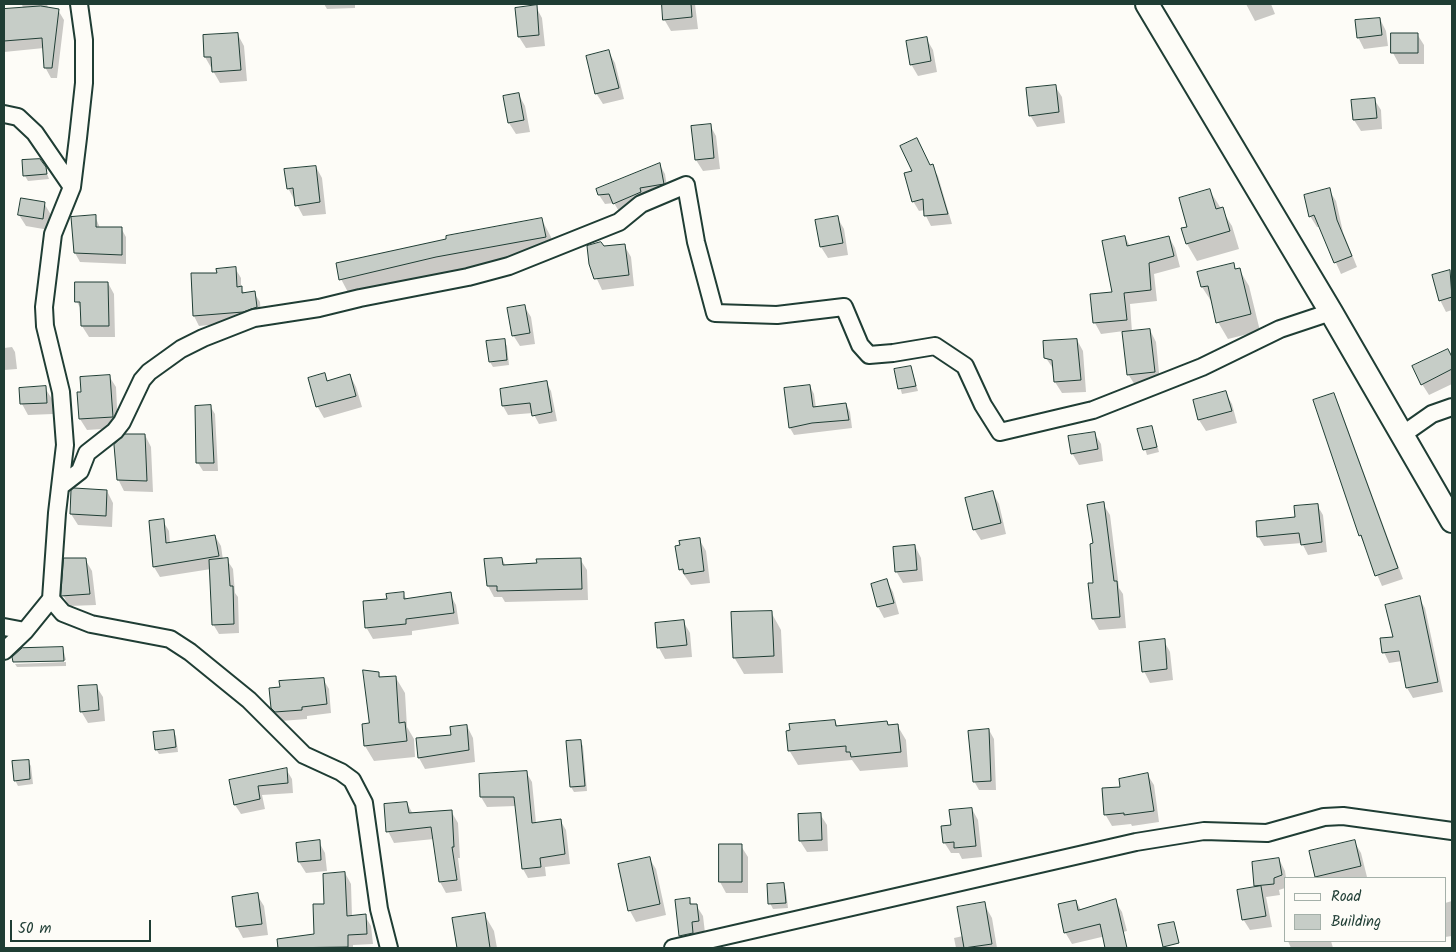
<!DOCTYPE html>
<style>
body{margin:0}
#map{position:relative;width:1456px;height:952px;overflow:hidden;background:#fdfcf7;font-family:Kalam,sans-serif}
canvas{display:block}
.frame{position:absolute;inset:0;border:5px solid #1f3d34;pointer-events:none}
.legend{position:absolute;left:1284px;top:877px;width:162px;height:65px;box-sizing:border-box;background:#fdfcf7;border:1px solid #a4b0a9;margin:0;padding:6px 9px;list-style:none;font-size:15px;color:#1f3d34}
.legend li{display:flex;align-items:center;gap:10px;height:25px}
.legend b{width:25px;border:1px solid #a4b0a9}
.scale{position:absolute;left:10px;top:920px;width:141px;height:22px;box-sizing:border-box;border:2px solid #1f3d34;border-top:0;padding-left:6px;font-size:15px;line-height:18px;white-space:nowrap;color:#1f3d34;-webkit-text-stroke:4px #fdfcf7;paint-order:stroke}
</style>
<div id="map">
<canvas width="1456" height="952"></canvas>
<div class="frame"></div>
<ul class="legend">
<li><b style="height:6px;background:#fdfcf7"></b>Road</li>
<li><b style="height:14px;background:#c6cdc7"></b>Building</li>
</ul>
<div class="scale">50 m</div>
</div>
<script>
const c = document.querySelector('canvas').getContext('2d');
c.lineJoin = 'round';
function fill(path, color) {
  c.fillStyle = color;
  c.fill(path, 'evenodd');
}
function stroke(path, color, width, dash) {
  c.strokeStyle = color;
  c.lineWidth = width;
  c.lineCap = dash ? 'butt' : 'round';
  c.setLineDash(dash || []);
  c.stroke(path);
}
fill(new Path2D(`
 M22,4H47L48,8L58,10L64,20L57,78H51L45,67L44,48L4,52V10L23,9Z
 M324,4H355V8L327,9Z
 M663,4H695L698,29L671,31L664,19Z
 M1246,4H1271L1275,14L1255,21Z
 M536,7L542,18L545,46L526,48L519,37L516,9Z
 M1380,19L1386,31L1388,46L1364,49L1358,37Z
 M1417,34L1424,45V64H1399L1393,53Z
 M238,35L244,46L247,81L220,83L205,57L204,37Z
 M926,38L933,50L937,72L918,76L911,64Z
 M609,52L615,63L624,99L603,104L596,93Z
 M1055,86L1062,97L1065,123L1037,127L1030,115Z
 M519,95L525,106L530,132L516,134L509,123L505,97Z
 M1374,99L1381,110L1382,129L1361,131L1354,120Z
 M710,125L716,136L720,169L703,171L696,160Z
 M660,165L665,174L668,193L620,213L614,203L605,204L599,195Z
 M932,166L938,176L952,224L931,226L926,216L925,210L919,211L913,201Z
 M316,167L322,178L326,214L303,216L288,188Z
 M45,168L49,179L28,181L25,176Z
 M1329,190L1336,201L1343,232L1357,267L1341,274L1320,227H1317L1310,216Z
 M1210,191L1232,226L1239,249L1197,261L1187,244L1183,229L1189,228Z
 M44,203L51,215L49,230L26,226L19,215Z
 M95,216L100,228H121L126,237V264L80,262L75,253Z
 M837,217L844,229L848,255L828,258L821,247L817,221Z
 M542,220L551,237L555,254L350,296L341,279Z
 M1125,237L1130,246L1169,237L1175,248L1180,267L1154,274L1157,301L1130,304L1132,332L1150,330L1156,342L1160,383L1135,385L1128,374L1124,331L1101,334L1095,323L1113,293Z
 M624,245L631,257L634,286L602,290L590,264Z
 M1233,265L1236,270L1239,269L1249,286L1260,331L1228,339L1218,322L1213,304L1202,287L1199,273Z
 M235,268L241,278V288L245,294L254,293L260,302L261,317L249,321L199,326L194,316L192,274H218Z
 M1449,272L1452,277V310L1446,312L1440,300Z
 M108,283L114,294L115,337H89L82,326V311L77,302Z
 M524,306L531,317L535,344L520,346L513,335Z
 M504,340L507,346L509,365L493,367L490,362L487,342Z
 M1077,340L1083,351L1086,392L1062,393L1055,382L1054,370L1046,358Z
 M12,347L15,352L17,369L4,370V348Z
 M1448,350L1452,358V384L1429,395L1422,384Z
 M911,367L918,391L902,394L895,370Z
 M324,375L328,381L350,375L356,387L362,407L324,418L317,406Z
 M109,376L116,387L118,428L87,430L80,419L79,394Z
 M546,382L551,391L557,421L539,424L533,413L508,415L503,406L502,390Z
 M810,386L814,394L816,408L846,404L850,412L852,428L794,435L790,428Z
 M45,388L52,399L53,414L28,415L22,404L20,389Z
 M1225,392L1232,404L1237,423L1206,431L1199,420L1195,401Z
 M1333,394L1339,405L1403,579L1382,586L1360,535Z
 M210,406L215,414L218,471H203L198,463Z
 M1152,427L1159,452L1147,455L1139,430Z
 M1094,433L1101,444L1103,461L1079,465L1072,453Z
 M145,435L151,447L153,492L124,491L118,479Z
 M107,491L113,503L112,527L78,525L71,514Z
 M993,493L999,504L1006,534L981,540L974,529Z
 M1103,504L1110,515L1119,588L1123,594L1126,628L1099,630L1093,619L1095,545Z
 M1317,505L1323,515L1327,552L1308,555L1302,543L1264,546L1258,536L1297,518Z
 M163,521L169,531L170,544L215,536L221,546L223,560H227L233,569L235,593L238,597L239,633L219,634L213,624L211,569L160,577L154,567Z
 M699,539L706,551L710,583L691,585L680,569Z
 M915,546L921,558L923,581L903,583L896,571Z
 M85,559L92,571L96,605L69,606L63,595Z
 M502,559L506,566L580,559L587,570L588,600L505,602L502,597H494L488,586Z
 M887,581L893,592L899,614L884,618L878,607Z
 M403,593L407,600L450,594L456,605L459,624L412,631V635L373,639L366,627L388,600Z
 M1419,598L1425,608L1443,692L1413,698L1407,688L1402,661L1389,663L1384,652Z
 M771,612L781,630L783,673L744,674L734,657Z
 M683,621L690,633L692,657L665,659L659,648L656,624Z
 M1164,641L1170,652L1173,680L1150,683L1144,671Z
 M63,648L66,660L14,662V657Z
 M66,662V666L17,667L15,664Z
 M378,673L381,678H396L405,693L407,727L414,739L415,757L374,761L365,746L363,725H370Z
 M323,679L329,689L331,713L307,716V719L281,721L278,717L272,707L281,688Z
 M96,686L103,697L105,721L88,723L81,711Z
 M835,721L838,727L887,722L889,726L897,725L906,740L908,767L860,771L852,760L798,765L789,750Z
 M467,726L473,738L475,762L425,769L419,758Z
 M989,730L994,739L996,790H979L974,781Z
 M173,731L176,736L178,752L159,754L156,749Z
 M580,741L583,746L587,791L574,792L571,787Z
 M28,761L31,766L33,784L18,786L15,780Z
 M286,769L292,779L293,793L262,795L265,809L241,814L235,805L230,781Z
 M526,772L532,782L536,823L560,820L566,830L570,864L545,867L546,876L528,878L523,869L516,806L487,807L481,797Z
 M1147,774L1154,785L1159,822L1132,826L1131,824L1112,826L1105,814Z
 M407,803L413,814L451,811L458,823L460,858H458L462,891L446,893L440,882L434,839L394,843L388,831Z
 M972,809L978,820L982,857L962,859L959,853H951L944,842Z
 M820,814L827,825L828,851L807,852L800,841Z
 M1354,841L1361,853L1367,877L1318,878L1317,877Z
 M319,842L325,853L327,871L306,873L299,862Z
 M741,846L748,857V893H726L720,882Z
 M649,858L656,869L666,915L636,922L630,911L619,865Z
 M1279,859L1285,871L1286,878L1285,888L1279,890L1280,895L1266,897L1272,927L1250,930L1243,919L1256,888L1255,886Z
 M345,873L351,884L352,917L365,916L371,926L373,944L353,945V948H277V941L315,935Z
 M783,884L786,890L788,908L773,909L770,903Z
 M257,895L264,906L268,935L243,938L237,927Z
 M689,899L692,905H696L703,916L705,933H697L698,944L687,947L681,936L677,901Z
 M1076,901L1081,910L1115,901L1122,912L1127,931L1072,944L1065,932Z
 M1452,901V936L1445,937V903Z
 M984,904L992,918L997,948H956L954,938L963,936Z
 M484,914L494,931L497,948H458L454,919Z
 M1288,941H1331L1333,948H1291Z`), '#0003');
const building = new Path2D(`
 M662,4H691L692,17L663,20Z
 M537,5L539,35L518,37L515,8Z
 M41,6L59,9L52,68H44L42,38L4,41V9Z
 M1380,18L1382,35L1357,38L1355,20Z
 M238,33L241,70L212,72L211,57H204L203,35Z
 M1391,33H1418V53H1391Z
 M927,37L931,61L910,65L906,41Z
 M609,50L619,88L595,94L586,56Z
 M1056,85L1059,112L1029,116L1026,88Z
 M519,93L524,120L508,123L503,96Z
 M1375,98L1377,118L1353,120L1351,100Z
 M711,124L714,158L695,160L691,126Z
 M917,138L930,165L933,164L948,214L924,216L923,199L912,202L904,173L912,171L900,146Z
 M40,159L46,167L47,174L23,176L22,160Z
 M660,163L664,184L640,188L641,192L613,204L609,194L598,195L596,189Z
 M316,166L320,202L295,206L293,188L287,189L284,169Z
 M1330,188L1337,220L1352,256L1334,263L1314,215L1309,217L1304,195Z
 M1210,189L1216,209L1223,207L1230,231L1186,244L1181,228L1187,227L1179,198Z
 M21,198L45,202L43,219L18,215Z
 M96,215V227H122V255L74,253L71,217Z
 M838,216L843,243L820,247L815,220Z
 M542,218L546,237L436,257L339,280L336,263L446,239V236Z
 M1125,236L1127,246L1169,236L1174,256L1149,263L1151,290L1124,293L1127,320L1093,323L1090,294L1112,292L1102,241Z
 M601,242L604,246L625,244L629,275L594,279L589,264L587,246Z
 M1234,263L1235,269L1240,268L1251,314L1216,323L1208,286L1201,287L1197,272Z
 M236,267L237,287L242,286V293L255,291L257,307L243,312L193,316L191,273H217L216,269Z
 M1450,270L1452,297L1439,301L1432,275Z
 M75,282H108L109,326H81L80,302H75Z
 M525,305L530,333L512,336L507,308Z
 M1150,329L1155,372L1127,375L1122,332Z
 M505,339L507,360L489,362L486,341Z
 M1077,339L1081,380L1054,382L1052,360L1044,358L1043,341Z
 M1448,349L1452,357V369L1421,385L1412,366Z
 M911,366L916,386L898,389L894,369Z
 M325,373L327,381L350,374L356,396L316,407L308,378Z
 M110,375L113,417L79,419L77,392H81L80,377Z
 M547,381L552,412L532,416L530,403L502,406L500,389Z
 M810,385L813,407L846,403L849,420L812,423L789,428L784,388Z
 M46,386L47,403L20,404L19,388Z
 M1226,391L1232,411L1198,420L1193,400Z
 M1334,393L1398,568L1375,576L1361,535L1359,536L1313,400Z
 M211,405L214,463H196L195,406Z
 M1152,426L1157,447L1143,450L1137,429Z
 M1095,432L1098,449L1071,454L1068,436Z
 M125,434H145L147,481L117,480L114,445Z
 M74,488L107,490L106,516L70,514L71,490Z
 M993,491L1001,523L973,530L965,498Z
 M1104,502L1114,581H1117L1120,617L1092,619L1088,583H1093L1090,544L1093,543L1087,505Z
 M1318,504L1322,542L1301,545L1299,533L1257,537L1256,521L1295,517L1294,506Z
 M164,519L166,543L215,535L219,556L153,567L149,521Z
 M700,538L704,571L684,574L683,569L679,570L675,546L680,545L679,541Z
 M915,545L917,570L895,572L893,547Z
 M64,558H86L90,594L61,596Z
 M228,558L230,586H233L234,624L212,625L209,560Z
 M502,558L503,565L537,563L536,559L581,558L582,589L497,591V586H487L484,559Z
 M887,579L894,603L877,607L871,584Z
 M404,592V599L451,592L454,613L406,619V624L365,628L363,601L387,599L386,594Z
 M1420,596L1438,682L1406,688L1399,651L1382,653L1380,638L1393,637L1385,605Z
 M772,611L774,656L733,658L731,612Z
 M684,620L687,645L657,648L655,623Z
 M1165,639L1167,669L1142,672L1139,642Z
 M63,647L64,661L13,662L12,657L22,648Z
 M363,670L379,672V677L396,676L399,723L405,722L407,741L364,746L362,724L369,723Z
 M324,678L327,704L302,707V710L275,712L271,708L269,688L280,687L279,681Z
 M97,685L99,710L80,712L78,686Z
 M835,720L836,726L887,721L888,725L898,724L901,752L851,757L850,752H846V746L788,751L786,731L790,730L789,724Z
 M467,725L469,750L418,758L416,738L451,735L450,727Z
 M989,729L991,781L973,782L968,731Z
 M174,730L176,747L155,750L153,732Z
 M581,740L585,786L570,787L566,741Z
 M29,760L30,779L14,781L12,761Z
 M287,768L288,783L258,786L260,799L234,805L229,780Z
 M527,771L532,823L561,819L565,854L540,858L541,867L522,869L514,797H480L479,774Z
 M1148,773L1154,811L1124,815V813L1104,815L1102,788L1120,787L1119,779Z
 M407,802L409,813L452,810L454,847H452L457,880L439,882L431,827L386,832L384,804Z
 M972,808L976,846L954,848V842L943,843L941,826L951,825L949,810Z
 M821,813L822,840L799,841L798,814Z
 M320,840L321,860L298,862L296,843Z
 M1355,840L1361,866L1315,877L1309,851Z
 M719,844H742V882H719Z
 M650,857L660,904L628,911L618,864Z
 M1279,858L1282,875L1274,878V884L1254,886L1252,862Z
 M345,872L347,916L366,914L367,934L348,935V947L278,948L277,939L314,934L313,904H324L323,874Z
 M784,883L786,903L768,904L767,884Z
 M1261,886L1266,916L1242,920L1237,890Z
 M258,893L262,924L236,927L232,897Z
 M690,898V904H697L699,921L692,922L693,933L679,936L675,900Z
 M1116,899L1127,948H1105L1100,924L1064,933L1058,904L1076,900L1078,910Z
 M985,902L992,944L964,948L957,907Z
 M485,913L490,948H457L452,918Z
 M1174,922L1179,943L1163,947L1158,925Z`);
fill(building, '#c6cdc7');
stroke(building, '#1f3d34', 1);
const street = new Path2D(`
 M4,114L18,117L35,133L72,187
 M1402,435L1432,414L1452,407
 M62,485L80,471L87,453L115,431L122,422L142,380L149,372L181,349L203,338L254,318L319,308L360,298L468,277L509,266L619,222L641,204L686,185L696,242L715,313L777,315L844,307L860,345L869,355L893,353L935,346L965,366L983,405L1000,432L1093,410L1202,367L1280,329L1331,312
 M51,599L63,613L91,624L170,639L190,652L249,700L304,755L341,772L352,780L364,803L379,909L389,948
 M4,627L25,631
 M4,651L25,631L51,599L57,513L65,445L61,392L45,326L44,307L53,234L72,187L78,138L84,83V40L79,4
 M673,948L1136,842L1204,831L1267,833L1324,817L1343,816L1452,831`);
const secondary = new Path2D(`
 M1147,4L1331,312L1452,521`);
stroke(street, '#1f3d34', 20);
stroke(secondary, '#1f3d34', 26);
stroke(street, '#fdfcf7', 16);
stroke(secondary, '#fdfcf7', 22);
</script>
